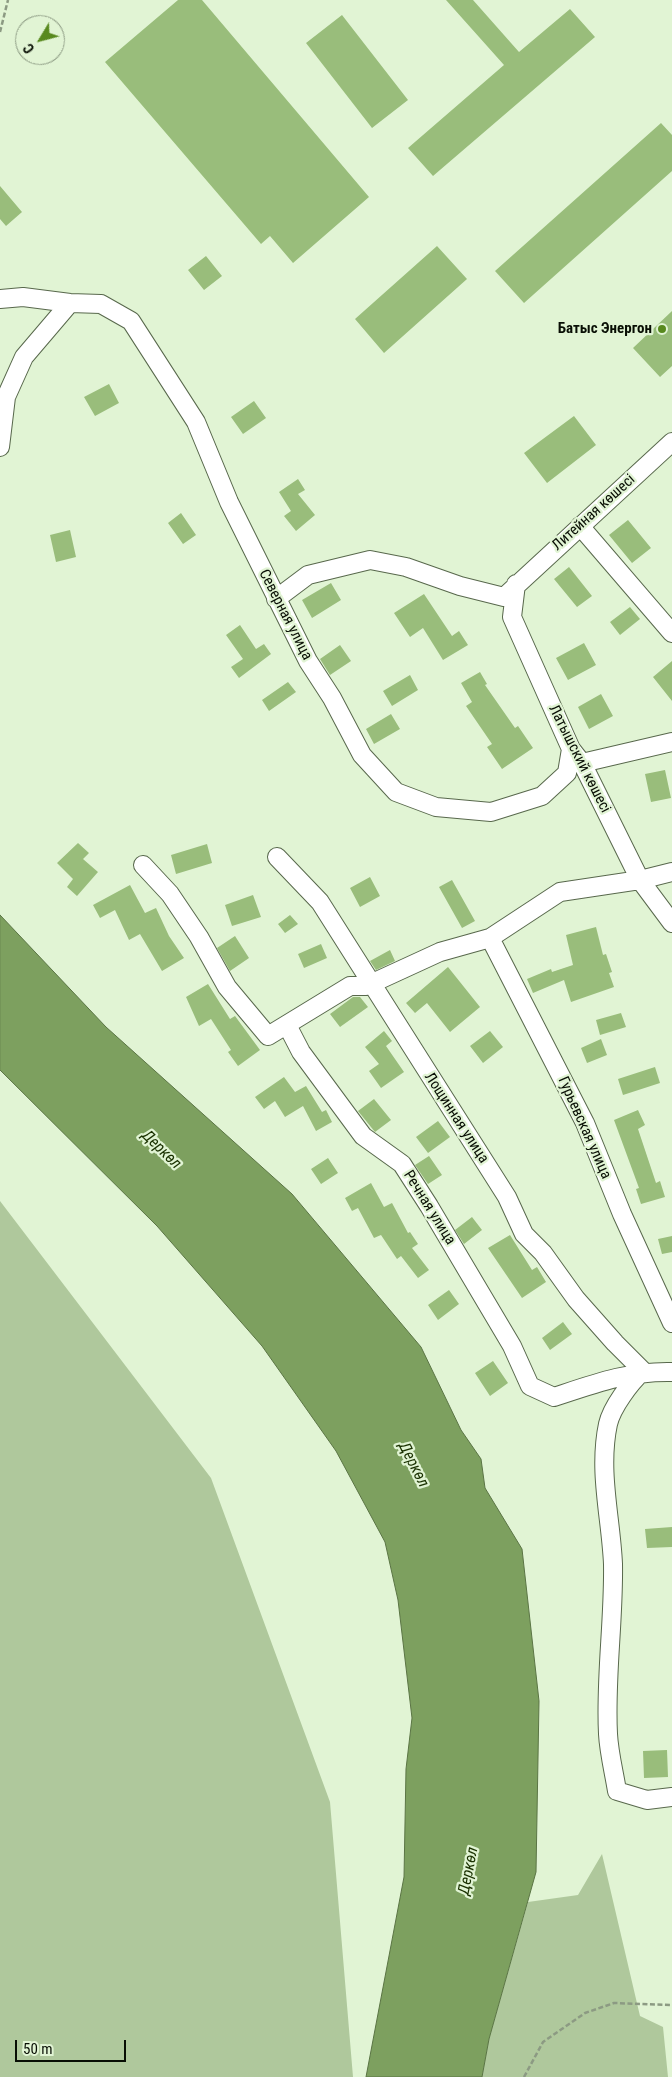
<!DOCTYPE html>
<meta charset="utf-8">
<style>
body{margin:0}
#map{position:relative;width:672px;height:2077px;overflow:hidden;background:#e1f4d4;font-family:"Roboto Condensed",sans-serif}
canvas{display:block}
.north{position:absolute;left:15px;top:15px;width:50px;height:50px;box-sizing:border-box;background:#e1f4d4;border:1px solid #8a9881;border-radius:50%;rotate:233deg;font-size:14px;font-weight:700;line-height:20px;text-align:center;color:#080e04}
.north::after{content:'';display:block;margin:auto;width:18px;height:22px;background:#58891e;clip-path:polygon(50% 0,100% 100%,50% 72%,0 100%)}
.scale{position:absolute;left:15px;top:2040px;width:111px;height:22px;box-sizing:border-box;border:2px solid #080e04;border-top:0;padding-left:6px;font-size:15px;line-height:18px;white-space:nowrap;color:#080e04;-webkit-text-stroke:4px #e1f4d4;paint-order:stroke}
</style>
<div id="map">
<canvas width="672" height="2077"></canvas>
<div class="north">С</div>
<div class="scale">50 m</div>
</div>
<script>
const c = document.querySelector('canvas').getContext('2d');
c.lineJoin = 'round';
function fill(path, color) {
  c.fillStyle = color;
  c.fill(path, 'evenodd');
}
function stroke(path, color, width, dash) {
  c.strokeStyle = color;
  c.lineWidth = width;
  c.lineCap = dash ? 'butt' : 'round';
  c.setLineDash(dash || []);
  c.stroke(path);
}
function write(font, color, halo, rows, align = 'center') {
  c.font = font + ' "Roboto Condensed",sans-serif';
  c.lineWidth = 4.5;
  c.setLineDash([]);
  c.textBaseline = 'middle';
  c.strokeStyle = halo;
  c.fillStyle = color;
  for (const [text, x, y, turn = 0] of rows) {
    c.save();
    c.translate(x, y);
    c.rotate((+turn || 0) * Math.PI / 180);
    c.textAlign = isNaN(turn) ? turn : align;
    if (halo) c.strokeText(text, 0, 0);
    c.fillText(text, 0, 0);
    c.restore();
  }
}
fill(new Path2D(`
 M0,1201L211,1478L330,1802L353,2077H0Z
 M602,1854L640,2016L663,2027L668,2077H482L489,2039L528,1902L578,1895Z`), '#afc89c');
const water = new Path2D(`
 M0,915L106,1027L292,1194L421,1347L461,1430L481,1459L485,1488L522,1549L539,1701L536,1872L489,2039L482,2077H366L404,1877L406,1769L412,1718L398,1600L385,1542L336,1451L262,1346L157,1226L0,1070Z`);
fill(water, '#7da05f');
stroke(water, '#5a7444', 1);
fill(new Path2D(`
 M178,0H202L369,197L293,263L270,236L261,244L105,62Z
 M446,0H473L519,52L570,9L595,37L433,176L408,148L504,65Z
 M342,15L408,100L372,128L306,43Z
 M661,123L672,135V171L524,303L495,271Z
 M0,186L22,212L6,226L0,219Z
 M437,246L467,279L384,353L355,319Z
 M206,256L222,276L204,290L188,270Z
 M672,311V366L660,377L633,348Z
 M109,384L119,403L95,416L84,397Z
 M254,401L266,418L243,434L231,417Z
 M574,416L596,445L547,483L524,453Z
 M298,479L305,490L298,494L315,515L296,531L284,516L291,511L279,492Z
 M181,513L196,535L183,544L168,523Z
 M628,520L651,548L632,563L609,535Z
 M70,530L76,557L56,562L50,535Z
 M569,567L592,596L577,607L554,579Z
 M331,583L341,600L312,618L302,600Z
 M424,594L452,636L459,631L468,645L443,660L423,628L410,637L394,613Z
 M630,607L640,619L620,635L610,622Z
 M240,625L256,649L264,644L271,654L239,678L231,667L243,659L226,635Z
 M584,643L596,665L568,680L556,658Z
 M340,645L351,661L330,675L320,659Z
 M672,661V701L653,677Z
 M480,672L487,684L485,685L515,728L518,726L533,748L502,769L487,747L492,744L466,706L472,702L461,683Z
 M410,675L418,690L392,706L383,691Z
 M288,682L296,692L269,711L262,700Z
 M601,694L613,716L589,729L578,707Z
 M391,714L400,729L374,744L366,729Z
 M665,770L671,798L651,802L645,774Z
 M78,843L89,853L83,859L98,872L77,896L67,887L73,879L57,863Z
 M207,844L212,863L176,874L171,855Z
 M370,877L380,896L360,907L350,888Z
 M452,880L475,921L462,928L439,887Z
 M130,885L145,913L156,908L169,936L184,958L162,971L140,934L129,940L115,910L100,918L93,905Z
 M253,895L261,917L232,926L225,905Z
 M290,915L298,924L285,933L278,924Z
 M596,927L603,955L606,954L612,972L609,973L614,987L571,1002L564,980L533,993L527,979L551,969L552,972L573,965L566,935Z
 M235,936L249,958L230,971L217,948Z
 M321,944L327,958L304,968L298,954Z
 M390,950L395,961L376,970L370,961Z
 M448,967L480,1007L450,1032L427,1003L415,1013L406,1003Z
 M208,984L230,1019L235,1016L260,1050L238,1066L228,1052L231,1050L211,1019L199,1026L186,997Z
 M353,997H360L368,1007L340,1027L330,1014Z
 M621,1013L626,1027L600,1035L596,1020Z
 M384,1031L392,1041L386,1046L404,1072L381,1088L369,1071L379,1064L365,1047Z
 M490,1031L503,1047L483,1063L470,1046Z
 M601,1039L607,1055L587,1063L581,1048Z
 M655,1067L660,1083L623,1095L618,1079Z
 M284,1077L295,1092L306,1086L322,1112L326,1110L332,1122L316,1131L303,1106L285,1117L275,1101L264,1109L255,1097Z
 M374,1099L391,1120L375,1132L358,1111Z
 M638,1110L645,1125L638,1129L656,1183L660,1181L665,1197L641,1204L636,1189L639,1188L614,1120Z
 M438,1121L450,1137L428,1153L416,1137Z
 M429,1156L442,1175L428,1184L415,1165Z
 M328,1158L338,1173L321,1184L311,1169Z
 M371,1183L384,1207L392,1203L408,1233L410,1232L418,1244L412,1248L429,1270L418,1278L401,1256L397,1259L381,1235L374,1238L358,1208L352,1211L345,1198Z
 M472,1217L482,1230L464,1244L455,1230Z
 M510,1235L532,1270L537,1267L546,1282L522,1298L488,1248Z
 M672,1236V1252L662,1254L658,1239Z
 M449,1290L459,1304L438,1320L428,1305Z
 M563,1322L572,1334L550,1350L542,1338Z
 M493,1361L508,1383L490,1396L475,1373Z
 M672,1527V1547L647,1548L645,1529Z
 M667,1750L668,1777L644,1778L643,1751Z`), '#99bd7b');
const minor = new Path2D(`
 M0,299L23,297L70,303L101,304L131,321L196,422L229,502L308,661L332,698L362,755L396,792L436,807L491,812L542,796L567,773L571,749
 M0,447L6,397L24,357L70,303
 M580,526L672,633
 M516,584L512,617L571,749L582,763L640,880L672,923
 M276,599L308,575L370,560L406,567L460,586L504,597L672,442
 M582,763L672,742
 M277,857L320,902L507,1197L524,1234L543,1253L576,1299L615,1343L643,1371C630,1383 612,1407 608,1424C598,1471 611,1518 613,1564C614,1621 605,1678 608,1734C609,1753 614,1772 617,1791L647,1800L672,1797
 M143,865L170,894L199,937L227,987L268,1036L350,986H366L440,952L490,938L560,892L640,880L672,872
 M490,938L585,1123L622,1214L672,1323
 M287,1025L301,1052L363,1136L402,1164L429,1206L512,1346L530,1386L554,1397C596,1383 628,1371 672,1372`);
stroke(minor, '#58684c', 20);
stroke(new Path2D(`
 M0,32L8,0
 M524,2077L543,2042L585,2013L614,2003L672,2005`), '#8c9a83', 2.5, [5, 2.5]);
stroke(minor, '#fff', 18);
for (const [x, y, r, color] of [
 [662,329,5,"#58891e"]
]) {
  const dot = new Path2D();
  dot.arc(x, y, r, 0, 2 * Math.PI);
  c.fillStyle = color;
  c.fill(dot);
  stroke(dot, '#e1f4d4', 2);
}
write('bold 15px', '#080e04', '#e1f4d4', [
 ["Батыс Энергон",652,329]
], 'right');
write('15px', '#080e04', '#e1f4d4', [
 ["Литейная көшесі",594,513,-42],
 ["Северная улица",285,615,63],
 ["Латышский көшесі",579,759,63],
 ["Лощинная улица",456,1118,57],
 ["Гурьевская улица",584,1128,66],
 ["Речная улица",429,1208,58]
]);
write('italic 16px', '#1a3101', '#e1f4d4', [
 ["Деркөл",161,1150,44],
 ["Деркөл",413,1465,63],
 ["Деркөл",469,1871,-79]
]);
</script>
